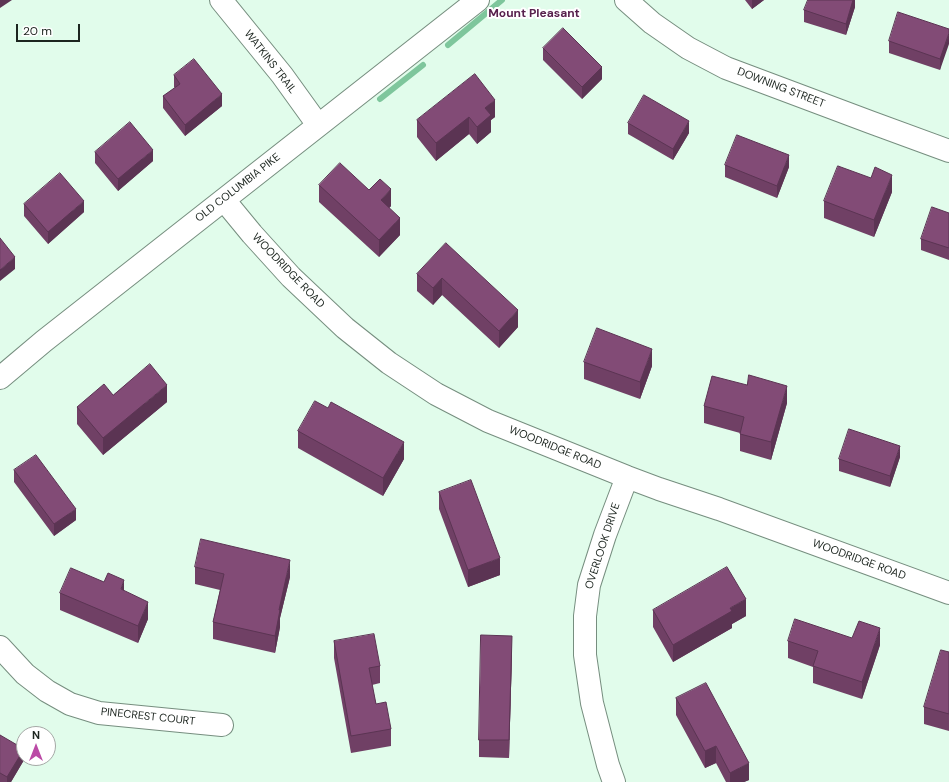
<!DOCTYPE html>
<style>
body{margin:0}
#map{position:relative;width:949px;height:782px;overflow:hidden;background:#e1fceb;font-family:"DM Sans",sans-serif}
canvas{display:block}
.north{position:absolute;left:16px;top:726px;width:40px;height:40px;box-sizing:border-box;background:#fff;border:1px solid #a4a8a5;border-radius:50%;rotate:0deg;font-size:11px;font-weight:700;line-height:16px;text-align:center;color:#1c251f}
.north::after{content:'';display:block;margin:auto;width:14px;height:18px;background:#bb4aa6;clip-path:polygon(50% 0,100% 100%,50% 72%,0 100%)}
.scale{position:absolute;left:16px;top:24px;width:64px;height:18px;box-sizing:border-box;border:2px solid #1c251f;border-top:0;padding-left:5px;font-size:12px;line-height:14px;white-space:nowrap;color:#1c251f;-webkit-text-stroke:3px #fff;paint-order:stroke}
</style>
<div id="map">
<canvas width="949" height="782"></canvas>
<div class="north">N</div>
<div class="scale">20 m</div>
</div>
<script>
const c = document.querySelector('canvas').getContext('2d');
c.lineJoin = 'round';
function stroke(path, color, width, dash) {
  c.strokeStyle = color;
  c.lineWidth = width;
  c.lineCap = dash ? 'butt' : 'round';
  c.setLineDash(dash || []);
  c.stroke(path);
}
function fill(path, color) {
  c.fillStyle = color;
  c.fill(path, 'evenodd');
}
function write(font, color, halo, rows, align = 'center') {
  c.font = font + ' "DM Sans",sans-serif';
  c.lineWidth = 4;
  c.setLineDash([]);
  c.textBaseline = 'middle';
  c.strokeStyle = halo;
  c.fillStyle = color;
  for (const [text, x, y, turn = 0] of rows) {
    c.save();
    c.translate(x, y);
    c.rotate((+turn || 0) * Math.PI / 180);
    c.textAlign = isNaN(turn) ? turn : align;
    if (halo) c.strokeText(text, 0, 0);
    c.fillText(text, 0, 0);
    c.restore();
  }
}
stroke(new Path2D(`
 M448,45L502,0
 M380,99L423,65`), '#7ec69c', 6);
const minor = new Path2D(`
 M221,0L282,75L318,125
 M626,0L652,23L688,48L726,68L870,122L949,151
 M224,200L252,234L291,277L345,328L389,363L436,394L488,421L627,477L659,489L719,509L949,593
 M0,647L25,674L47,691L70,704L99,713L222,725
 M614,782L608,765L592,703L585,655V616L589,585L605,535L627,477`);
const tertiary = new Path2D(`
 M0,378L44,341L478,0`);
stroke(minor, '#768e7f', 24);
stroke(tertiary, '#768e7f', 24);
stroke(minor, '#fff', 22);
stroke(tertiary, '#fff', 22);
fill(new Path2D(`
 M745,0H764L752,9Z
 M855,0V7L846,35L804,22V10Z
 M949,29L940,70L889,53V41Z
 M543,48L602,79L582,99L543,60Z
 M475,74L495,117L491,120V132L477,144L469,134L436,161L417,137V120Z
 M174,75L222,106L185,136L163,108V96L175,88L174,87Z
 M628,123L689,133L673,160L628,134Z
 M95,152L153,161L118,191L95,163Z
 M725,165L789,167L777,198L725,177Z
 M319,185L369,190L391,206L389,208L400,235L379,257L319,202Z
 M892,192L874,237L824,218V201Z
 M24,204L84,212L48,244L24,216Z
 M949,213V260L921,250V239Z
 M446,243L518,327L499,348L442,295L433,305L417,291V274Z
 M584,362L652,366L640,399L584,379Z
 M167,402L103,455L77,424V407Z
 M787,403L771,460L740,451V433L704,423V406Z
 M328,408L404,459L383,496L298,448V431Z
 M900,457L890,487L839,471V459Z
 M14,470L76,520L54,536L14,482Z
 M439,492L500,575L468,587L439,509Z
 M195,567L290,577L280,618V627L275,653L213,639V622L220,590L195,584Z
 M124,591L148,619L138,643L60,610V593Z
 M653,610L746,616L732,624V628L673,662L653,627Z
 M852,638L880,645L862,699L813,683V667L788,658V641Z
 M334,641L380,666V683L372,685L376,704L391,729V746L351,753L334,658Z
 M949,652V731L924,724V707Z
 M512,653L509,758L479,757V740Z
 M676,698L749,780L744,782H726L716,763L705,768L676,715Z
 M0,735L24,760L11,782H0Z`), '#704065');
fill(new Path2D(`
 M0,0H12L0,8Z
 M752,0H764L752,9Z
 M853,0H855V7L846,35V24Z
 M949,33V44L940,70V59Z
 M602,67V79L582,99V87Z
 M222,94V106L185,136V125Z
 M495,100V117L491,120V132L477,144V127L485,108Z
 M469,117V134L436,161V143Z
 M689,121V133L673,160V149Z
 M153,150V161L118,191V179Z
 M789,155V167L777,198V186Z
 M892,175V192L874,237V220Z
 M391,189V206L381,217V200Z
 M84,201V212L48,244V232Z
 M400,218V235L379,257V240Z
 M15,257V269L0,281V270Z
 M442,278V295L433,305V288Z
 M518,310V327L499,348V331Z
 M652,349V366L640,399V382Z
 M167,385V402L103,455V438Z
 M787,386V403L771,460V442Z
 M404,442V459L383,496V478Z
 M900,446V457L890,487V476Z
 M76,509V520L54,536V524Z
 M500,558V575L468,587V570Z
 M290,560V577L280,618V627L275,653V636L279,610Z
 M124,580V597L121,589Z
 M746,599V616L732,624V628L673,662V645L730,608Z
 M148,602V619L138,643V626Z
 M880,628V645L862,699V682Z
 M512,636V653L509,758V740Z
 M716,746V763L705,768V751Z
 M24,749V760L11,782H7V777Z
 M749,763V780L744,782H730V773Z`), '#5b3453');
const building = new Path2D(`
 M808,0H853L846,24L804,10Z
 M898,12L949,29V33L940,59L889,41Z
 M563,28L602,67L582,87L543,48Z
 M194,59L222,94L185,125L163,96L180,84L174,75Z
 M475,74L495,100L485,108L491,115L477,127L469,117L436,143L417,120Z
 M644,95L689,121L673,149L628,123Z
 M130,122L153,150L118,179L95,152Z
 M737,135L789,155L777,186L725,165Z
 M340,163L369,190L380,179L391,189L381,200L400,218L379,240L319,185Z
 M838,166L871,178L875,167L892,175L874,220L824,201Z
 M60,173L84,201L48,232L24,204Z
 M932,207L949,213V248L921,239Z
 M0,238L15,257L0,270Z
 M446,243L518,310L499,331L442,278L433,288L417,274Z
 M597,328L652,349L640,382L584,362Z
 M150,364L167,385L103,438L77,407L104,384L113,395Z
 M749,375L787,386L771,442L740,434L744,417L704,406L712,376L747,385Z
 M315,401L328,408L331,402L404,442L383,478L298,431Z
 M849,429L900,446L890,476L839,459Z
 M36,455L76,509L54,524L14,470Z
 M471,480L500,558L468,570L439,492Z
 M201,539L290,560L279,610H280L275,636L213,622L224,574L195,567Z
 M727,567L746,599L730,608L732,611L673,645L653,610Z
 M71,568L104,582L108,573L124,580L121,589L148,602L138,626L60,593Z
 M795,619L852,638L859,621L880,628L862,682L813,666L818,651L788,641Z
 M374,634L380,666L369,668L376,704L386,702L391,729L351,736L334,641Z
 M481,635L512,636L509,740H479Z
 M941,650L949,652V714L924,707Z
 M706,683L749,763L730,773L716,746L705,751L676,698Z
 M0,735L24,749L7,777L0,773Z`);
fill(building, '#824b76');
stroke(building, '#5b3453', 1);
write('11px', '#1c251f', '#fff', [
 ["WATKINS TRAIL",270,62,52],
 ["DOWNING STREET",781,88,21],
 ["OLD COLUMBIA PIKE",238,188,-38],
 ["WOODRIDGE ROAD",288,271,46],
 ["WOODRIDGE ROAD",555,448,22],
 ["OVERLOOK DRIVE",603,546,-72],
 ["WOODRIDGE ROAD",859,560,20],
 ["PINECREST COURT",148,717,6]
]);
write('bold 12px', '#58214d', '#fff', [
 ["Mount Pleasant",534,14]
]);
</script>
